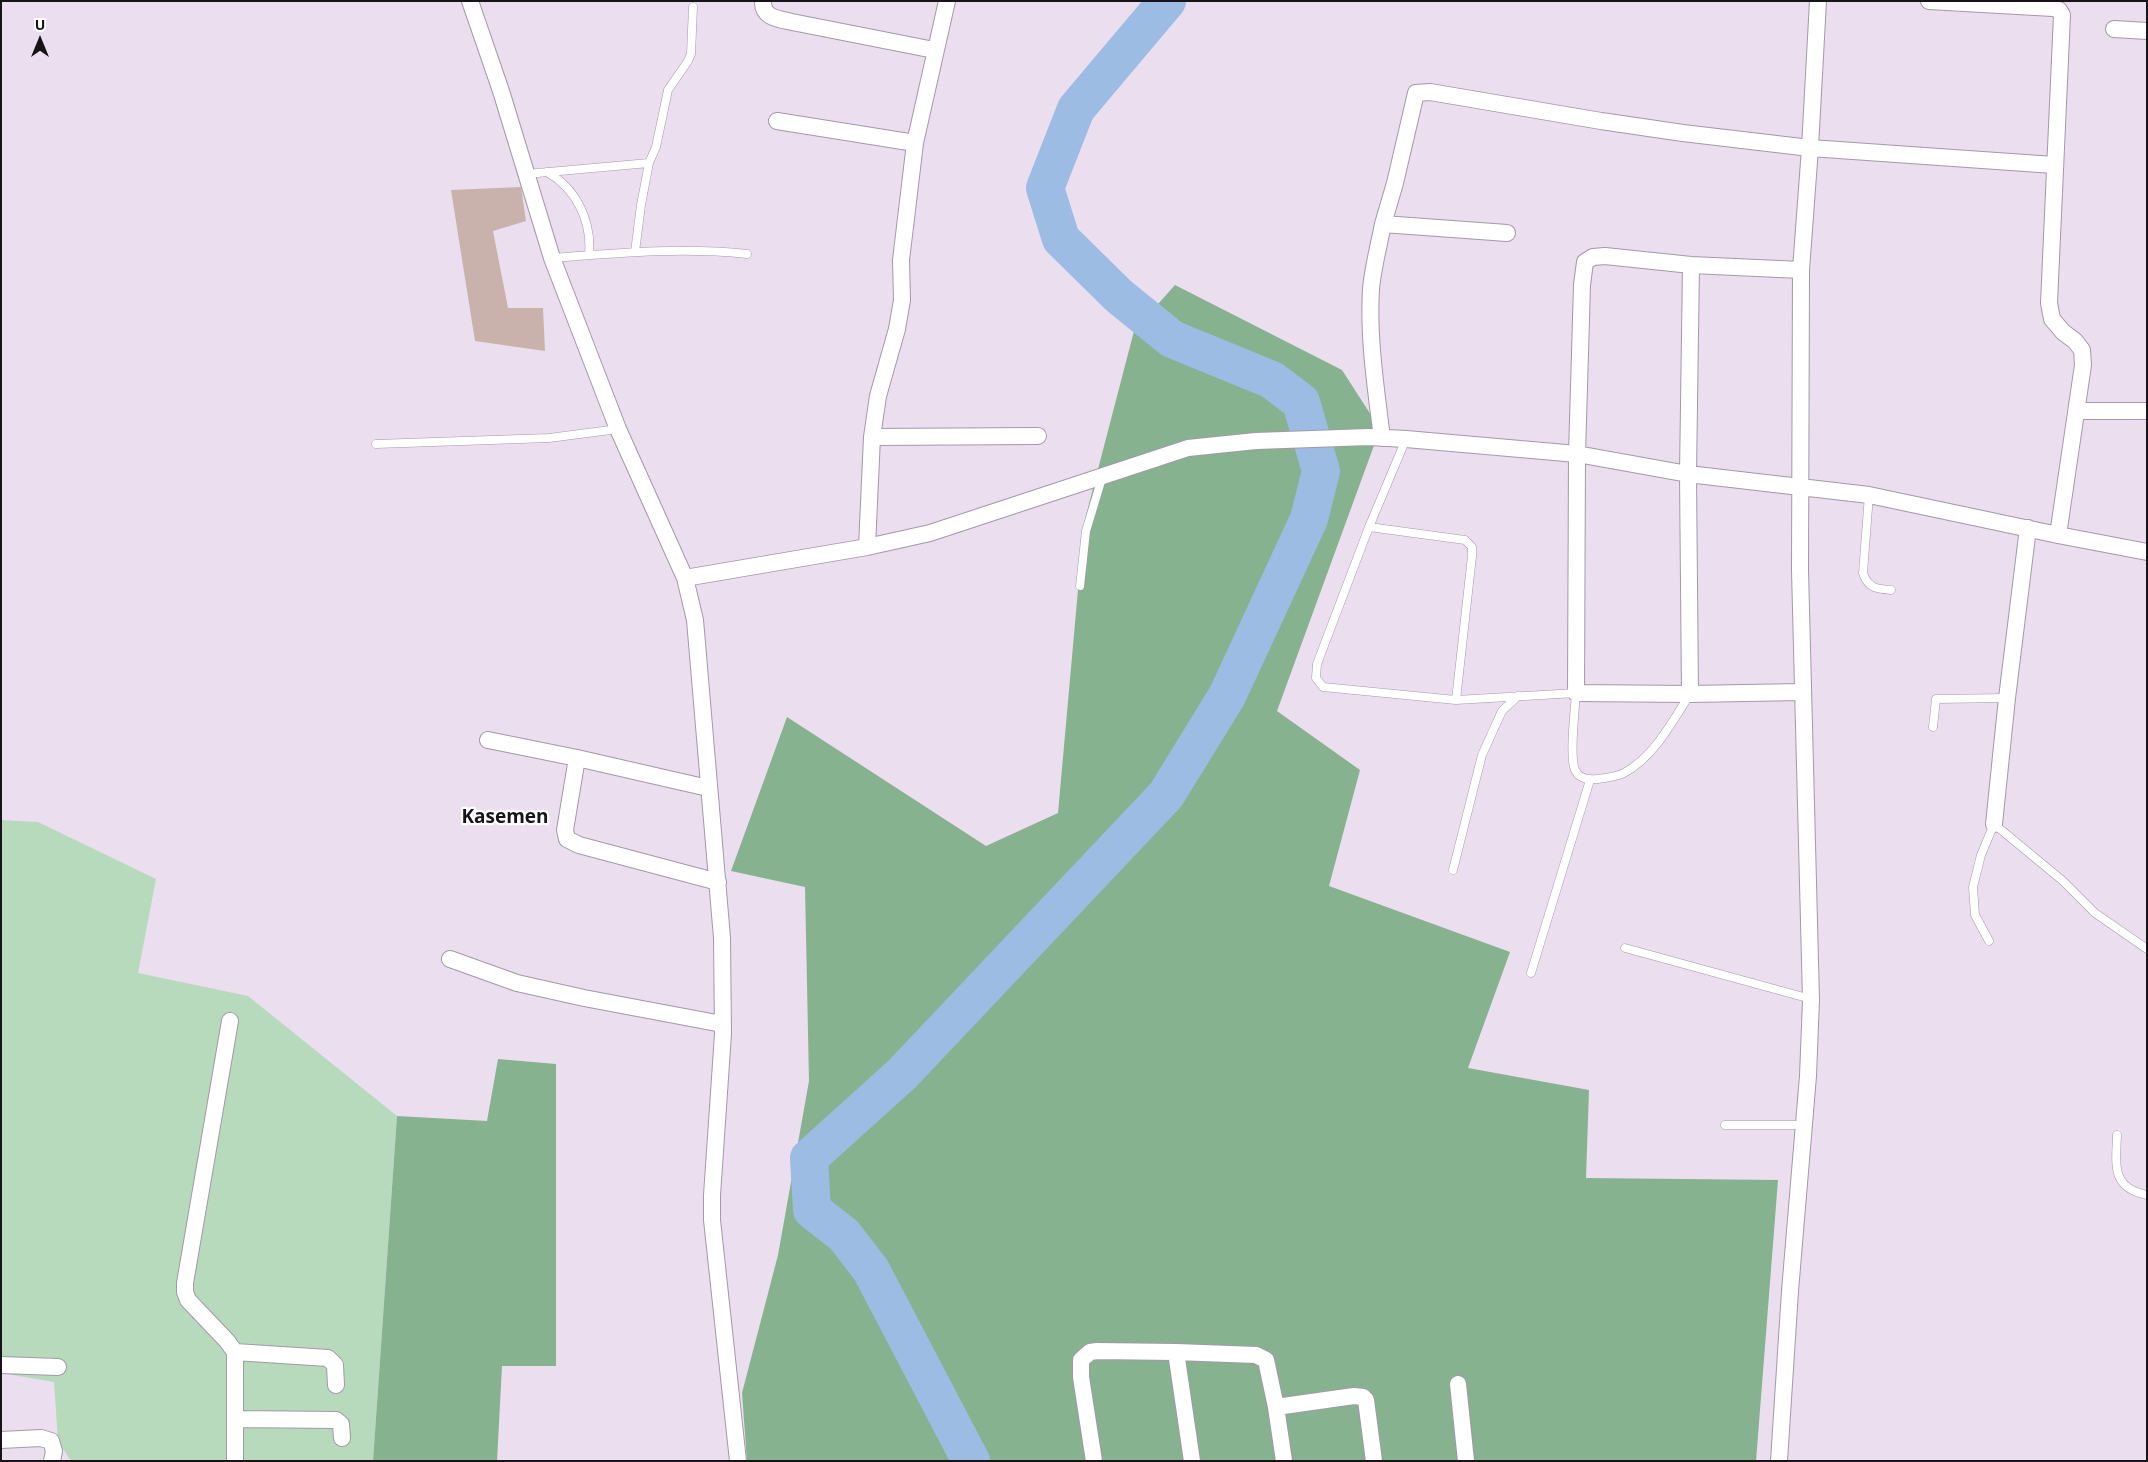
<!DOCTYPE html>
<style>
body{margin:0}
#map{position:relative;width:2148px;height:1462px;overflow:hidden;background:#eadeef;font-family:"Open Sans",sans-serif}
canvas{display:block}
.frame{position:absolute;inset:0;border:2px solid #171319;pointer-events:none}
.north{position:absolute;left:15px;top:15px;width:50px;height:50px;-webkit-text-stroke:4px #fff;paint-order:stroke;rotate:0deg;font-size:14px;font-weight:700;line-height:20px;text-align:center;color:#171319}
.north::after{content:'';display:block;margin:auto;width:18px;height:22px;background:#171319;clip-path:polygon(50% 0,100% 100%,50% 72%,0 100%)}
</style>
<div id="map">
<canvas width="2148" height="1462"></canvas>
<div class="frame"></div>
<div class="north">U</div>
</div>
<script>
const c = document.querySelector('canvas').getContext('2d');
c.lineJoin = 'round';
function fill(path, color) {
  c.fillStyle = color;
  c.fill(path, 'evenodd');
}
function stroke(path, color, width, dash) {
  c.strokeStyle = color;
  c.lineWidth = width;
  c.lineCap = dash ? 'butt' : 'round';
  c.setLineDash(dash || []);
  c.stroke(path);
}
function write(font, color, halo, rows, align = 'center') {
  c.font = font + ' "Open Sans",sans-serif';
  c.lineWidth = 4.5;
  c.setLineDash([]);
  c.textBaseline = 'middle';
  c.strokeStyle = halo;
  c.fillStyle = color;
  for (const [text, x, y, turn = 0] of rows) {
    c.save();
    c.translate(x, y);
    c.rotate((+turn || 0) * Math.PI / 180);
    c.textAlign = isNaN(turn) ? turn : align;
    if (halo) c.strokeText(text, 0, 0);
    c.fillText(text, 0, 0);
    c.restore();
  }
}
fill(new Path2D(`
 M1,820L38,822L156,879L138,973L248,996L397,1116L373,1461H71L58,1441L54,1382L1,1373Z`), '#b7dabd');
fill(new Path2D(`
 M1175,285L1342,370L1380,429L1277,711L1360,770L1329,886L1510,952L1468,1068L1589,1090L1586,1178L1778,1180L1756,1461H747L742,1393L778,1255L809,1081L805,887L731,871L787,717L986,846L1058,813L1084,523L1134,331Z
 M498,1059L556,1064V1366H502L497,1461H373L397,1116L487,1121Z`), '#87b28f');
stroke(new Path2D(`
 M971,1461L871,1270L844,1235L812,1210L809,1158L902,1074L1166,795L1227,696L1309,519L1321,471L1301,402L1272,380L1172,339L1119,296L1061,239L1045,188L1076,109L1167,1`), '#9cbce4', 38);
fill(new Path2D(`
 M521,187L526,221L493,231L508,308H543L545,351L475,341L451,190Z`), '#c8b2ab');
const service = new Path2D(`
 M547,172C577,189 592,222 589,255
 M526,174L649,163L656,147L668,90L688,61L691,54L693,7
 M635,252L641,205L649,163
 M552,258C617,253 682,247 747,254
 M1406,439L1369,527L1317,664L1316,678L1323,687L1456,700L1576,693C1575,711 1569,755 1575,770C1579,779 1589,780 1598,779C1606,778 1616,777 1624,773C1654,757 1672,722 1690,694
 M376,444L549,438L618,429
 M1869,495L1863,573C1868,588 1876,589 1891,590
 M1369,527L1465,540L1472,547V556L1456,700
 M1080,586L1086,531L1102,478
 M1933,727L1936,699L2007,698
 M1453,870L1482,755L1502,711L1518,696
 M1989,941L1975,915L1973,887L1981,855L1994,824L2063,881L2095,913L2147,949
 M1625,948L1811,999
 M1531,973L1590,780
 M1725,1125H1803
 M2117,1135C2116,1165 2111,1188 2147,1195`);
const minor = new Path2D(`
 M470,1L501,91L552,258L618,429L685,578L695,620L722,938L723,1034L712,1195V1220L738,1461
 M763,1C762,18 779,19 792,22L934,50
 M1929,1L2053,8L2059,10L2062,15L2049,303L2052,319L2063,332L2075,341L2082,350L2083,365L2058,535
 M2114,29L2147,31
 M777,121L915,143
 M1507,233L1383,224L1395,183L1416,93L1430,92L1601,121L1683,133L1810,148L2054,165
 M1801,270L1691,265L1605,256L1593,257L1585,262L1582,285L1577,454L1576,693L1690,694L1802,692
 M2078,411H2147
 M872,437L1038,436
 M1382,438C1376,389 1368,338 1371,289C1373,267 1379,245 1383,224
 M867,547L872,437L878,396L897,329L902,300L901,260L915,143L947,1
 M685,578L867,547L930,533L1188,448L1256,441L1369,437L1406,439L1577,454L1688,474L1869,495L2058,535L2147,552
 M1690,694L1688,474L1691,265
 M488,740L577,758L708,788
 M577,758L565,830L567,839L579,845L718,882
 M1994,824L2007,698L2028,528
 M450,959L517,983L584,998L722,1024
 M230,1021L185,1283V1292L188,1300L227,1341L235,1352V1461
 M235,1352L328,1358L335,1365L336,1385
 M1,1365L58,1367
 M1458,1384L1466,1461
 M1276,1407L1354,1396L1363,1397L1366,1400L1374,1461
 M235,1419L336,1420L341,1424L342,1438
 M1,1440L41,1438L51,1441L54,1451L52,1461
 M1094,1461L1081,1377V1360L1090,1352L1097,1351L1176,1352
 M1192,1461L1176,1352L1256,1355L1266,1360L1276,1407L1284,1461
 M1779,1461L1790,1291L1808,1076L1811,1000L1800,570L1801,270L1810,148L1818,1`);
stroke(service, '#a498a9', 9);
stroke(minor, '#a498a9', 18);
stroke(service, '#fff', 8);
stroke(minor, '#fff', 16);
write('bold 19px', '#171319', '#fff', [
 ["Kasemen",505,818]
]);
</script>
